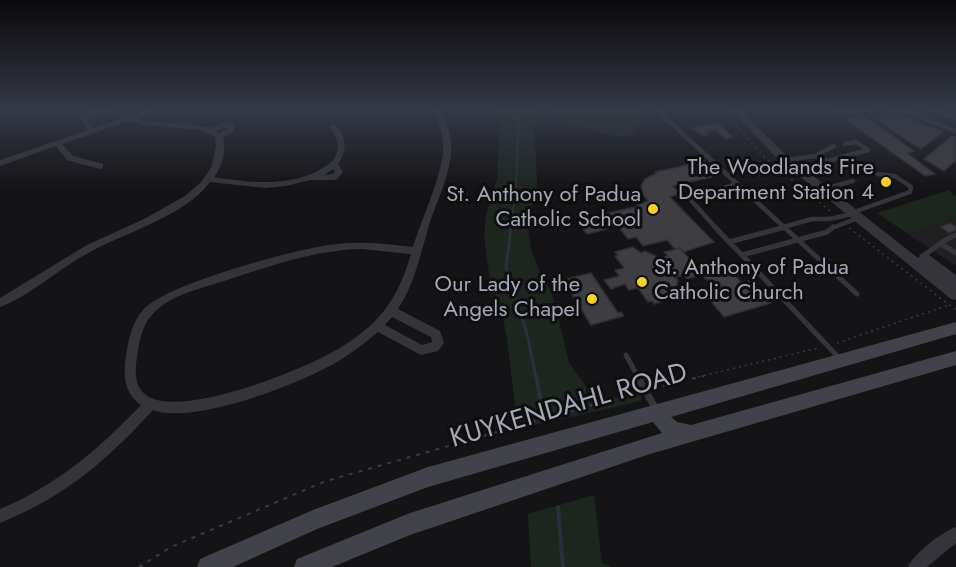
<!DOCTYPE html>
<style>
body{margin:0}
canvas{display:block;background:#141315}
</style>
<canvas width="956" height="567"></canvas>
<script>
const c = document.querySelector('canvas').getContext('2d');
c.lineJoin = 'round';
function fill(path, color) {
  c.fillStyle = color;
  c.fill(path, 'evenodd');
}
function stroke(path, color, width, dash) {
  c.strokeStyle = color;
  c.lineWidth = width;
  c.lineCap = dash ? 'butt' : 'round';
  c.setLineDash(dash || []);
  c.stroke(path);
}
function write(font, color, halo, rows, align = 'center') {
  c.font = font + ' Jost,sans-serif';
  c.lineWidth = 6;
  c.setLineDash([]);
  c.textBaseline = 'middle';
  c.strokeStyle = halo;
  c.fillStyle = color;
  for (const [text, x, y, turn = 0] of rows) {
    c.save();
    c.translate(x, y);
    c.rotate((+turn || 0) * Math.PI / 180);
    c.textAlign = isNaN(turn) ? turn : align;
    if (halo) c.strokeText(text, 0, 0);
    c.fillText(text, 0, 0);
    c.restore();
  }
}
fill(new Path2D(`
 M956,218V266L908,234Z`), '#201f22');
fill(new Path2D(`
 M501,111H534L537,184L528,227L531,249L541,275L552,293L569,363L586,386L587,401L641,395V401L518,429L507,339L502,313L490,282L484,236L486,215L497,179Z
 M550,111H639L641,120L635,134L620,137L551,120L547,115Z
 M949,190L956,197V218L908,234L877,213Z
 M594,495L602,563L612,567H531L528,514Z`), '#1d251f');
stroke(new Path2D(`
 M511,228L516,185L519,111`), '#293039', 2);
stroke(new Path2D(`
 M511,227L506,267L527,334L536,377`), '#293039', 3);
stroke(new Path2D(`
 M536,376L542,407
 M558,507L563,567`), '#293039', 4);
const building = new Path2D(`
 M834,111H870L840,115Z
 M889,111L943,132L921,149L876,120Z
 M898,111H910L956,129V133Z
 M865,116L914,151L907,153L935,174L925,176L845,119Z
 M718,123L733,137L726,139L716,130L706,132L708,135L704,136L691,128Z
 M952,136L956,137V160L944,171L924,159Z
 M705,161L720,175L673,186L678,191L683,190L681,198L676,195L670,197L714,242L683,252L680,248L675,249L667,240L643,246L636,237L628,239L608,213L639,206L637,204L648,201L643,195L641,186L645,179L657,173L655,172Z
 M606,217L615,227L587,234L579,224Z
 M950,223L956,227V230L949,233L940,227Z
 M633,247L641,253L645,251L660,258L668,256L664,252L680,248L700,271L725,264L742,283L750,280L771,303L724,317L704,293L716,290L702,275L687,279L684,275L675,277L678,281L675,289L671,291L673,298L654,304L652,301L648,302L638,288L629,290L625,284L611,289L604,280L619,276L615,270L624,268L615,256L618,255L615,252Z
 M591,273L618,313L621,312L624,316L591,325L567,286H571L567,279Z`);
fill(building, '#3e3d42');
stroke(building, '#2e2d31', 1.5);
stroke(new Path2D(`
 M724,111L762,155L830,211
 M849,228L956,310
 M837,343L949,305
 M698,377L818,348`), '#3a3b41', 1.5, [2, 4]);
stroke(new Path2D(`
 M653,388L704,376
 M139,567L171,547L326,481L637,392`), '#3a3b41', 2, [4, 6]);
stroke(new Path2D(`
 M658,111L785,228
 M815,156L834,146
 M787,160L815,156L828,161L868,150L856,142L845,144
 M824,189L853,181
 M857,211L910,192L911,187L895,176L877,174
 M716,228L689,198L737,184
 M780,228L812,219H830L852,214
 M832,228L858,218`), '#34343a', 4.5);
stroke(new Path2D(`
 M715,227L729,242
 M784,227L857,294
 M833,227L827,232L742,255L839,358
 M941,244L956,253
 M742,255L729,242L785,227
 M922,256C935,249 943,239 956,235
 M626,355L638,377`), '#34343a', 5);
stroke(new Path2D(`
 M637,376L657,411`), '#34343a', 7);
fill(new Path2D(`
 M94,111H103L88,120L94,128L122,118L107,113V111C116,111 125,116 130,116C138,115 144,111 154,111V113L137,118L144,121L192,124L210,128L225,123L234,124V132L223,137C227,151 222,166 214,177C250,183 293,188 326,166C333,162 337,155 338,147C338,140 333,132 329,126L333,124C347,133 348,151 338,164L343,172L337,179L334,180H310L286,186L265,188L210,182C185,217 119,234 83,256C58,270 26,298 0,307V298L87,245L144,219L185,196L201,182L211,168L216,146L215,137L201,130L144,125L129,121L62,144L73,156L103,164V168L100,169L67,160L56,146L0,166V160L88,130L80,119ZM225,127L227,129L219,133L216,131ZM333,169L335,172L332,174L324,175Z
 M433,111H440C446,120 450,130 451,141C453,169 439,196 430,222C421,252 415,283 398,309L440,331L444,343L438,351L421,355L378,332C365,343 352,353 337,362C299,384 195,425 153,410C105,462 66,496 0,523V509C56,486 100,448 141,405C124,393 123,375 126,356C128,341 132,322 143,310C165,284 299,248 336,244C362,241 387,244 413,247C422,217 447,167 443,138C441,128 438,120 433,111ZM362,249L411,254C403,281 393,304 372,324C359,336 343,347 327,355C293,373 179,419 146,395C134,386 135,370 137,357C139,343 142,325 152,315C168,296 198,289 221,282C267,267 313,250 362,249ZM392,317L431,337L432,342L422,345L385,325Z
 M931,111H941L956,116V121Z
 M956,527V543L927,567H908C914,553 942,532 956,527Z`), '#34343a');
fill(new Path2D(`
 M732,111H741L784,153L918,258L924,253L929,255L956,275V300L951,299L776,157Z`), '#34343a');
fill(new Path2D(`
 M956,322V334L671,417L677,422L691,425L956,351V365L650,454L410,535L332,567H294L297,559L410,513L662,433L653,422L428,487L317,529L233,567H197L200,559L313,510L428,467Z`), '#42434a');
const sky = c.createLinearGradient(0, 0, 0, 190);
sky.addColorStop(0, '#0b0a0c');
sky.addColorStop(0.58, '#343946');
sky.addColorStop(1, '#34394600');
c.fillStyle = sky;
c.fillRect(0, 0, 956, 190);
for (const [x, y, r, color] of [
 [886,182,6,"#f7d02a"],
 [653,209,6,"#f7d02a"],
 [642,282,6,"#f7d02a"],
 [592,299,6,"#f7d02a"]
]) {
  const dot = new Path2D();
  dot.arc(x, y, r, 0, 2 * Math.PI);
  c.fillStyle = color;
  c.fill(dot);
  stroke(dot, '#0f0e10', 2);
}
write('22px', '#a5a7b6', '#0f0e10', [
 ["The Woodlands Fire",874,169],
 ["Department Station 4",874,194],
 ["St. Anthony of Padua",641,196],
 ["Catholic School",641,221],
 ["St. Anthony of Padua",654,269,"left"],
 ["Catholic Church",654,294,"left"],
 ["Our Lady of the",580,286],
 ["Angels Chapel",580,311]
], 'right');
write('27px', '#a5a7b6', '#0f0e10', [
 ["KUYKENDAHL ROAD",569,407,-16]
]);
</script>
